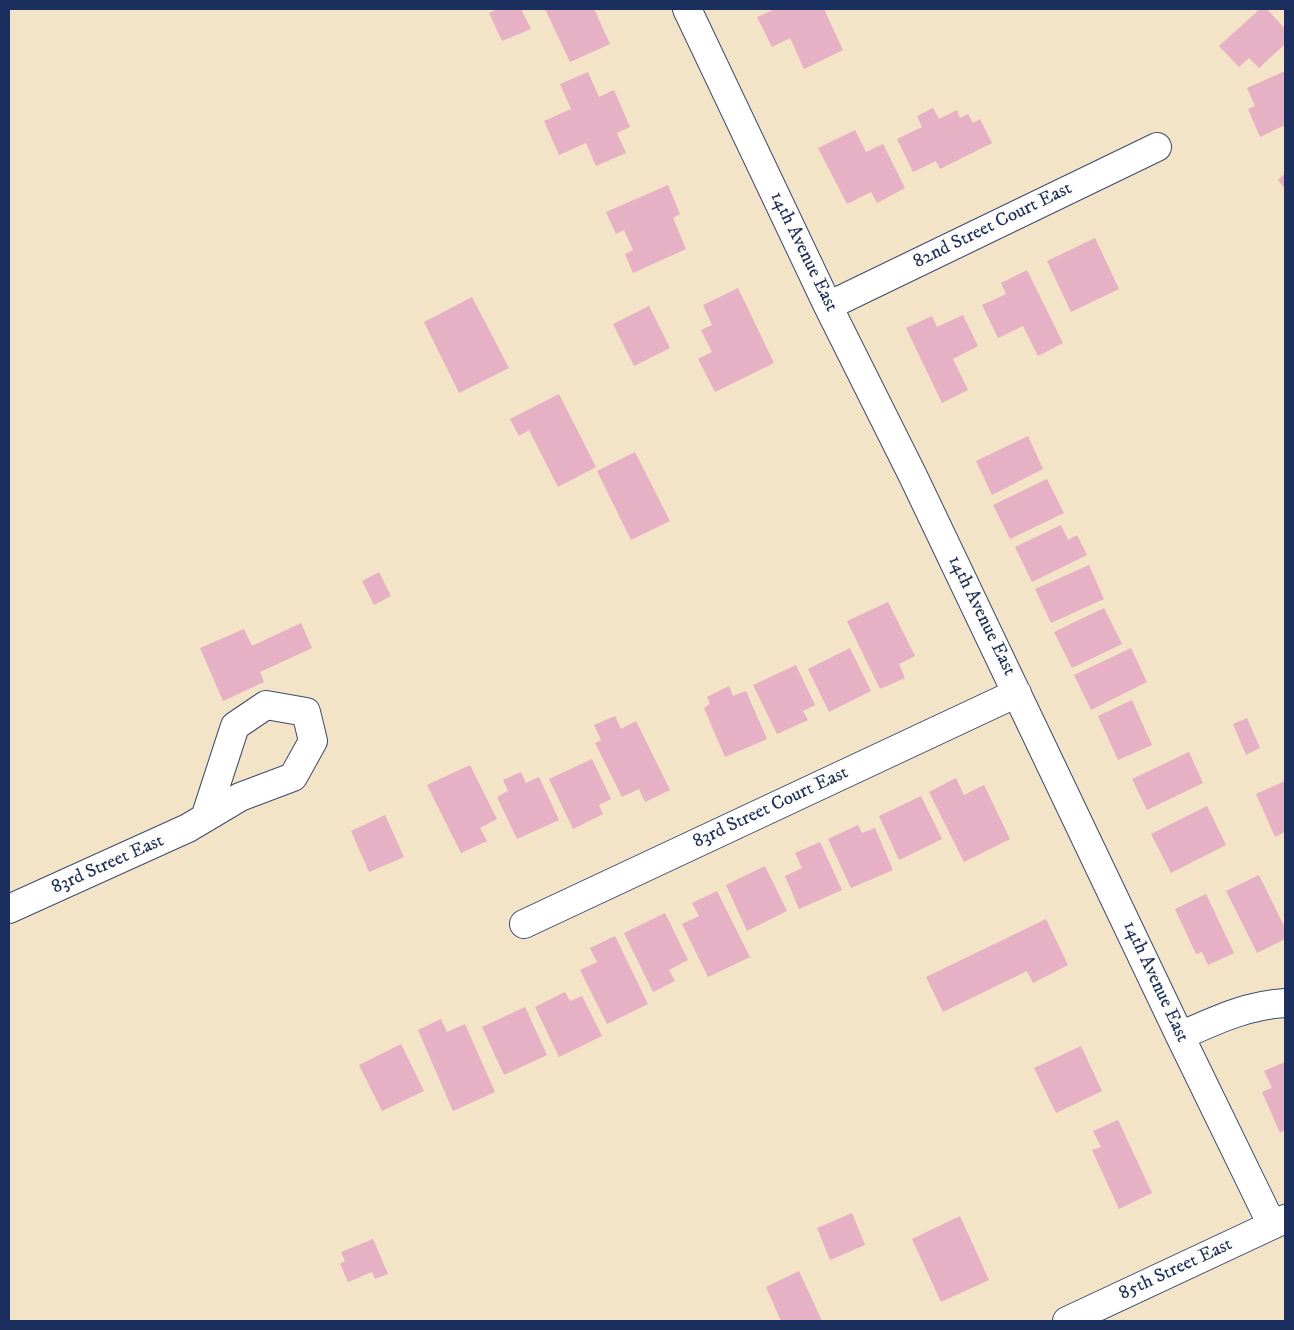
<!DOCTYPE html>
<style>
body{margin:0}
#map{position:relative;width:1294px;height:1330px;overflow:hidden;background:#f3e3c7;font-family:"IM FELL DW Pica",serif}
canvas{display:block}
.frame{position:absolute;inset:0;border:10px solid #1b2f5e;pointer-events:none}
</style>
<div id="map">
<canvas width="1294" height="1330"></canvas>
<div class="frame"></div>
</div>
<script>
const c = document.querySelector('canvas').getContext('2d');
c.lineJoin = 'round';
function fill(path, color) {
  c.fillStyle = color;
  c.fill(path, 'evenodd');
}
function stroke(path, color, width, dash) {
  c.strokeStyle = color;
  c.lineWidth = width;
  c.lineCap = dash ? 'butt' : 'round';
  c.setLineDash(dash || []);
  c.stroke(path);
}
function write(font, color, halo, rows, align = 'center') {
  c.font = font + ' "IM FELL DW Pica",serif';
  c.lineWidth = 4;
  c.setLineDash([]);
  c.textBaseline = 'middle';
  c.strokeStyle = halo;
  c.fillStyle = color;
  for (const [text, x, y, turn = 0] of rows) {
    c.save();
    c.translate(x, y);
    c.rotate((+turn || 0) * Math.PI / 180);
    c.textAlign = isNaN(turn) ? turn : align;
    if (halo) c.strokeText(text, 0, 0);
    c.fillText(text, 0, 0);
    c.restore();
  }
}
fill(new Path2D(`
 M498,9H521L531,29L502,41L489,13Z
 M545,9H594L610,44L570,62Z
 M775,9H824L843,50L804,69L790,38L772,47L757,17Z
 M1260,9H1267L1285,29V44L1259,68L1249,58L1239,67L1219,46Z
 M1285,71V125L1260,137L1248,109L1255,106L1247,88Z
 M588,72L599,97L614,90L630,127L617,133L626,153L596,166L586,143L559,155L544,121L571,109L560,84Z
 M933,108L939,119L957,110L960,118L968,114L973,123L980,119L992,143L940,169L936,161L913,172L897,139L922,127L917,116Z
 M855,130L866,152L883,144L905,188L877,203L871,192L847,204L818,148Z
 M1285,173V189L1278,180Z
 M668,185L680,214L673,218L686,249L633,273L625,254L633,250L624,230L616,234L606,212Z
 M1095,238L1119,289L1071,312L1047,261Z
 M1027,270L1063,343L1038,356L1023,326L998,338L982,305L1006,294L1001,283Z
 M738,288L774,363L715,392L698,359L712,352L701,330L712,325L703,305Z
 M472,297L509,368L459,393L424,322Z
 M649,306L670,348L634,366L613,324Z
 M963,315L978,346L953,359L968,390L942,403L906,328L932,316L937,327Z
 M559,394L596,467L558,487L529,430L519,436L510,419Z
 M1028,436L1043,469L992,495L976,461Z
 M635,452L670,521L631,540L597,471Z
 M1047,479L1064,513L1010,539L993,505Z
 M1061,525L1068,540L1077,535L1087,555L1032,582L1015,547Z
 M1089,565L1104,599L1051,623L1035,589Z
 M379,572L391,596L374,605L362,581Z
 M888,602L915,656L899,664L905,678L880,689L847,621Z
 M1104,608L1122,644L1072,668L1054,632Z
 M301,623L312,648L260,672L264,682L223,701L200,648L244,629L252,646Z
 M850,648L871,691L829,712L808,669Z
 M1131,648L1147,682L1091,710L1074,675Z
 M796,665L815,705L803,711L808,720L777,734L753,685Z
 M729,686L733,696L746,691L767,739L725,757L704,708L710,704L707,697Z
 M1132,700L1152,745L1118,760L1098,716Z
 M615,716L621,729L636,721L670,790L645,802L639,789L622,797L595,743L601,740L594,725Z
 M1247,718L1260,748L1246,755L1233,724Z
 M1189,752L1203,783L1147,810L1132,779Z
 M592,759L611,799L599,805L603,814L573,829L549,779Z
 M470,765L497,819L480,828L487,841L461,853L427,785Z
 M521,772L526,783L539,777L559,820L517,839L497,797L508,791L503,780Z
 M956,778L964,795L984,785L1010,839L964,862L929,792Z
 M1285,781V832L1275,837L1256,794Z
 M921,796L942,839L899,860L879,816Z
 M1207,806L1226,845L1171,873L1151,834Z
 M385,815L404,857L369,872L351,831Z
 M858,825L862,833L875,828L893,870L851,888L828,839Z
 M820,842L842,890L799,909L785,876L802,868L795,853Z
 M765,866L787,911L747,931L726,885Z
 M1259,875L1285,928V939L1257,953L1226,891Z
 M717,891L750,957L708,977L682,924L699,916L692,903Z
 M1206,894L1234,953L1208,965L1202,952L1196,954L1175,909Z
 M665,913L688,960L669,970L675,981L653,992L624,933Z
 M1046,919L1068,965L1033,983L1027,971L943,1012L926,977Z
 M615,936L648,1004L607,1024L580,970L597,962L590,948Z
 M565,992L570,1001L582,996L602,1036L559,1057L535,1007Z
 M525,1007L547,1055L504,1075L482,1027Z
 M441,1019L447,1032L465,1024L495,1092L453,1111L418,1030Z
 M401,1044L424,1091L382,1111L359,1065Z
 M1081,1046L1102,1091L1056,1113L1034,1068Z
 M1285,1062V1130L1280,1133L1262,1092L1272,1088L1264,1071Z
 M1118,1120L1152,1193L1119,1209L1092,1150L1101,1147L1093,1131Z
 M852,1213L865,1245L830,1260L817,1228Z
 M960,1216L989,1280L941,1302L912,1239Z
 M373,1239L388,1274L375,1279L372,1272L348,1282L340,1264L345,1261L341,1252Z
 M799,1271L822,1321H781L766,1287Z`), '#e6b0c5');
const minor = new Path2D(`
 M687,9L828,306L913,476L1180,1036L1272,1225
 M828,306L1157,147
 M9,909L188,828L240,797L293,777L313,741L306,712L266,705L235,726L205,818
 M524,924L1017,693
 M1180,1036C1214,1021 1247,1005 1285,1003
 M1067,1321L1285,1219`);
stroke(minor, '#3b4a6e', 30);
stroke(minor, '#fff', 28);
write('19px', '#1b2f5e', '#fdfcf7', [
 ["82nd Street Court East",993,226,-26],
 ["14th Avenue East",803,252,64],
 ["14th Avenue East",981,616,64],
 ["83rd Street Court East",771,808,-25],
 ["83rd Street East",108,865,-24],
 ["14th Avenue East",1155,982,65],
 ["85th Street East",1176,1270,-25]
]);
</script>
